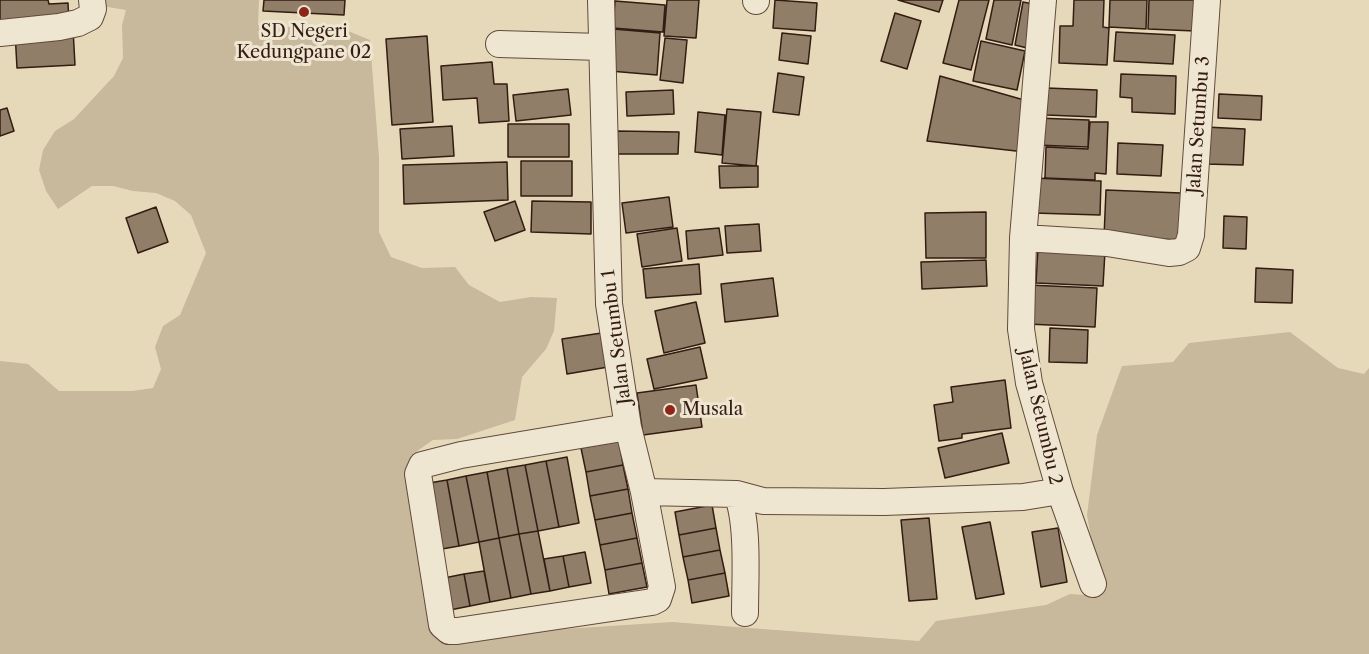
<!DOCTYPE html>
<style>
body{margin:0}
canvas{display:block;background:#e6d9ba}
</style>
<canvas width="1369" height="654"></canvas>
<script>
const c = document.querySelector('canvas').getContext('2d');
c.lineJoin = 'round';
function fill(path, color) {
  c.fillStyle = color;
  c.fill(path, 'evenodd');
}
function stroke(path, color, width, dash) {
  c.strokeStyle = color;
  c.lineWidth = width;
  c.lineCap = dash ? 'butt' : 'round';
  c.setLineDash(dash || []);
  c.stroke(path);
}
function write(font, color, halo, rows, align = 'center') {
  c.font = font + ' "Libre Caslon Text",serif';
  c.lineWidth = 6;
  c.setLineDash([]);
  c.textBaseline = 'middle';
  c.strokeStyle = halo;
  c.fillStyle = color;
  for (const [text, x, y, turn = 0] of rows) {
    c.save();
    c.translate(x, y);
    c.rotate((+turn || 0) * Math.PI / 180);
    c.textAlign = isNaN(turn) ? turn : align;
    if (halo) c.strokeText(text, 0, 0);
    c.fillText(text, 0, 0);
    c.restore();
  }
}
fill(new Path2D(`
 M101,0H259L258,25L348,31L370,40L379,157V232L391,257L422,268L455,267L469,285L500,302L531,297L557,298L554,331L546,349L522,377L515,420L457,439L433,440L413,454L407,473L440,637L672,622L919,641L936,621L1046,605L1070,594L1101,596L1087,515L1097,435L1122,366L1173,362L1189,343L1290,332L1338,368L1364,374L1369,368V654H0V361L28,364L59,391H132L153,388L161,369L155,347L163,326L180,315L206,253L191,215L175,201L156,193L133,191L113,186H92L58,209L46,191L39,170L43,150L55,131L74,119L114,76L123,58L122,25L126,10L102,6Z`), '#c8b99d');
const building = new Path2D(`
 M0,0H48L49,4L68,3L69,23L0,29Z
 M264,0H345L344,15L263,11Z
 M667,0H699L696,38L664,36Z
 M775,0L817,3L815,31L773,28Z
 M898,0H943L939,12Z
 M959,0H989L971,70L943,63Z
 M994,0H1021L1012,45L986,39Z
 M1074,0H1104L1103,27L1109,28L1107,65L1059,63L1060,26H1073Z
 M1110,0H1147L1146,29L1109,27Z
 M1149,0H1196L1195,31L1148,29Z
 M615,1L665,5L663,32L613,28Z
 M1023,2L1038,5L1035,50L1015,45Z
 M895,13L921,21L907,69L881,61Z
 M73,29L75,65L17,68L15,32Z
 M613,29L660,33L657,75L610,71Z
 M1116,32L1175,35L1173,64L1114,61Z
 M782,33L811,36L808,64L779,60Z
 M427,36L433,122L392,125L386,39Z
 M665,38L687,40L683,83L660,80Z
 M981,41L1025,51L1017,90L973,81Z
 M492,62L494,84H507L509,121L479,123L477,98L443,100L441,66Z
 M778,73L804,77L799,115L773,112Z
 M1121,74L1176,76L1175,114L1132,112V98L1120,97Z
 M940,76L1031,102L1025,152L927,141Z
 M1047,88L1097,90L1096,117L1046,115Z
 M568,89L571,115L516,121L513,95Z
 M673,90L674,114L627,116L626,92Z
 M1219,94L1262,96L1261,120L1218,118Z
 M7,108L14,131L0,136V110Z
 M727,109L761,112L756,166L722,163Z
 M698,112L725,115L722,155L695,152Z
 M1037,118L1089,120L1088,147L1036,145Z
 M1090,122H1108L1106,174L1095,173V180L1045,178L1046,147L1088,149Z
 M508,124H569V157H508Z
 M452,126L454,156L402,159L400,129Z
 M1206,127L1245,129L1243,165L1205,164Z
 M617,131L679,132L678,154H617Z
 M1118,143L1163,145L1161,176L1117,174Z
 M521,161H572V196H521Z
 M507,162L508,200L404,204L403,165Z
 M719,166H758V187L720,188Z
 M1034,178L1101,181L1100,215L1033,213Z
 M1106,190L1181,193L1180,240L1104,237Z
 M669,197L673,227L626,233L622,203Z
 M515,201L525,230L495,241L484,212Z
 M532,201L591,202V234L531,232Z
 M156,207L168,242L138,253L126,218Z
 M986,212V258H926L925,213Z
 M1224,216L1247,217L1246,249L1223,248Z
 M759,224L761,251L727,253L725,226Z
 M677,228L682,261L642,267L637,234Z
 M719,228L723,255L688,259L686,231Z
 M1038,248L1105,251L1103,286L1036,283Z
 M986,260L987,286L922,289L921,262Z
 M699,264L701,294L646,298L643,269Z
 M1256,268L1293,270L1292,303L1255,302Z
 M773,278L778,316L725,322L721,284Z
 M1028,285L1097,288L1095,327L1027,324Z
 M696,302L705,343L664,353L655,311Z
 M1050,328L1088,330L1087,363L1049,362Z
 M608,332L614,366L567,374L562,339Z
 M700,347L707,378L654,389L647,359Z
 M1005,380L1011,428L962,434V438L939,441L934,405L953,402L951,387Z
 M696,385L702,427L643,435L637,393Z
 M1002,433L1009,463L945,478L938,448Z
 M619,441L623,465L586,472L581,448Z
 M567,457L579,523L559,527L546,461Z
 M546,461L559,527L538,531L525,465Z
 M525,465L538,531L519,534L507,468Z
 M623,465L628,489L590,496L586,472Z
 M507,468L519,534L499,538L487,472Z
 M487,472L499,538L479,542L466,476Z
 M466,476L479,542L459,546L447,480Z
 M447,480L459,546L442,549L429,483Z
 M628,489L632,513L595,520L590,496Z
 M712,505L716,528L679,535L675,512Z
 M632,513L637,538L600,545L595,520Z
 M929,518L937,599L909,601L901,520Z
 M990,522L1004,594L976,599L962,527Z
 M716,528L720,550L683,557L679,535Z
 M1058,528L1067,582L1041,587L1032,532Z
 M538,531L550,591L531,594L519,534Z
 M519,534L531,594L511,598L499,538Z
 M499,538L511,598L490,602L479,542Z
 M637,538L642,563L605,570L600,545Z
 M720,550L725,573L688,580L683,557Z
 M585,552L591,583L569,587L563,556Z
 M563,556L569,587L550,591L544,559Z
 M642,563L647,587L609,594L605,570Z
 M484,571L490,602L470,606L464,574Z
 M725,573L729,596L692,603L688,580Z
 M464,574L470,606L450,610L444,578Z`);
fill(building, '#917e69');
stroke(building, '#341c12', 1.5);
const minor = new Path2D(`
 M601,0L609,304L628,427L644,492L737,494L763,501L884,502L1023,497L1060,491L1029,383L1021,329L1023,238L1043,0
 M756,1V0
 M0,33L59,27L78,23L90,17L93,9L92,0
 M499,44L601,47
 M1023,238L1107,243L1169,253L1179,252L1187,248L1191,235L1207,0
 M628,427L461,455L422,465L418,474L442,625L449,631H457L652,602L658,599L662,587L644,492
 M1060,491L1093,584
 M737,494C749,524 745,580 745,613`);
stroke(minor, '#604b3c', 28);
stroke(minor, '#efe6d2', 26);
for (const [x, y, r, color] of [
 [304,12,6,"#8f2418"],
 [670,410,6,"#8f2418"]
]) {
  const dot = new Path2D();
  dot.arc(x, y, r, 0, 2 * Math.PI);
  c.fillStyle = color;
  c.fill(dot);
  stroke(dot, '#efe6d2', 2);
}
write('18px', '#341c12', '#efe6d2', [
 ["SD Negeri",304,32],
 ["Kedungpane 02",304,53],
 ["Musala",682,410,"left"]
]);
write('18px', '#341c12', '#efe6d2', [
 ["Jalan Setumbu 3",1199,125,-86],
 ["Jalan Setumbu 1",617,337,-97],
 ["Jalan Setumbu 2",1040,417,77]
]);
</script>
